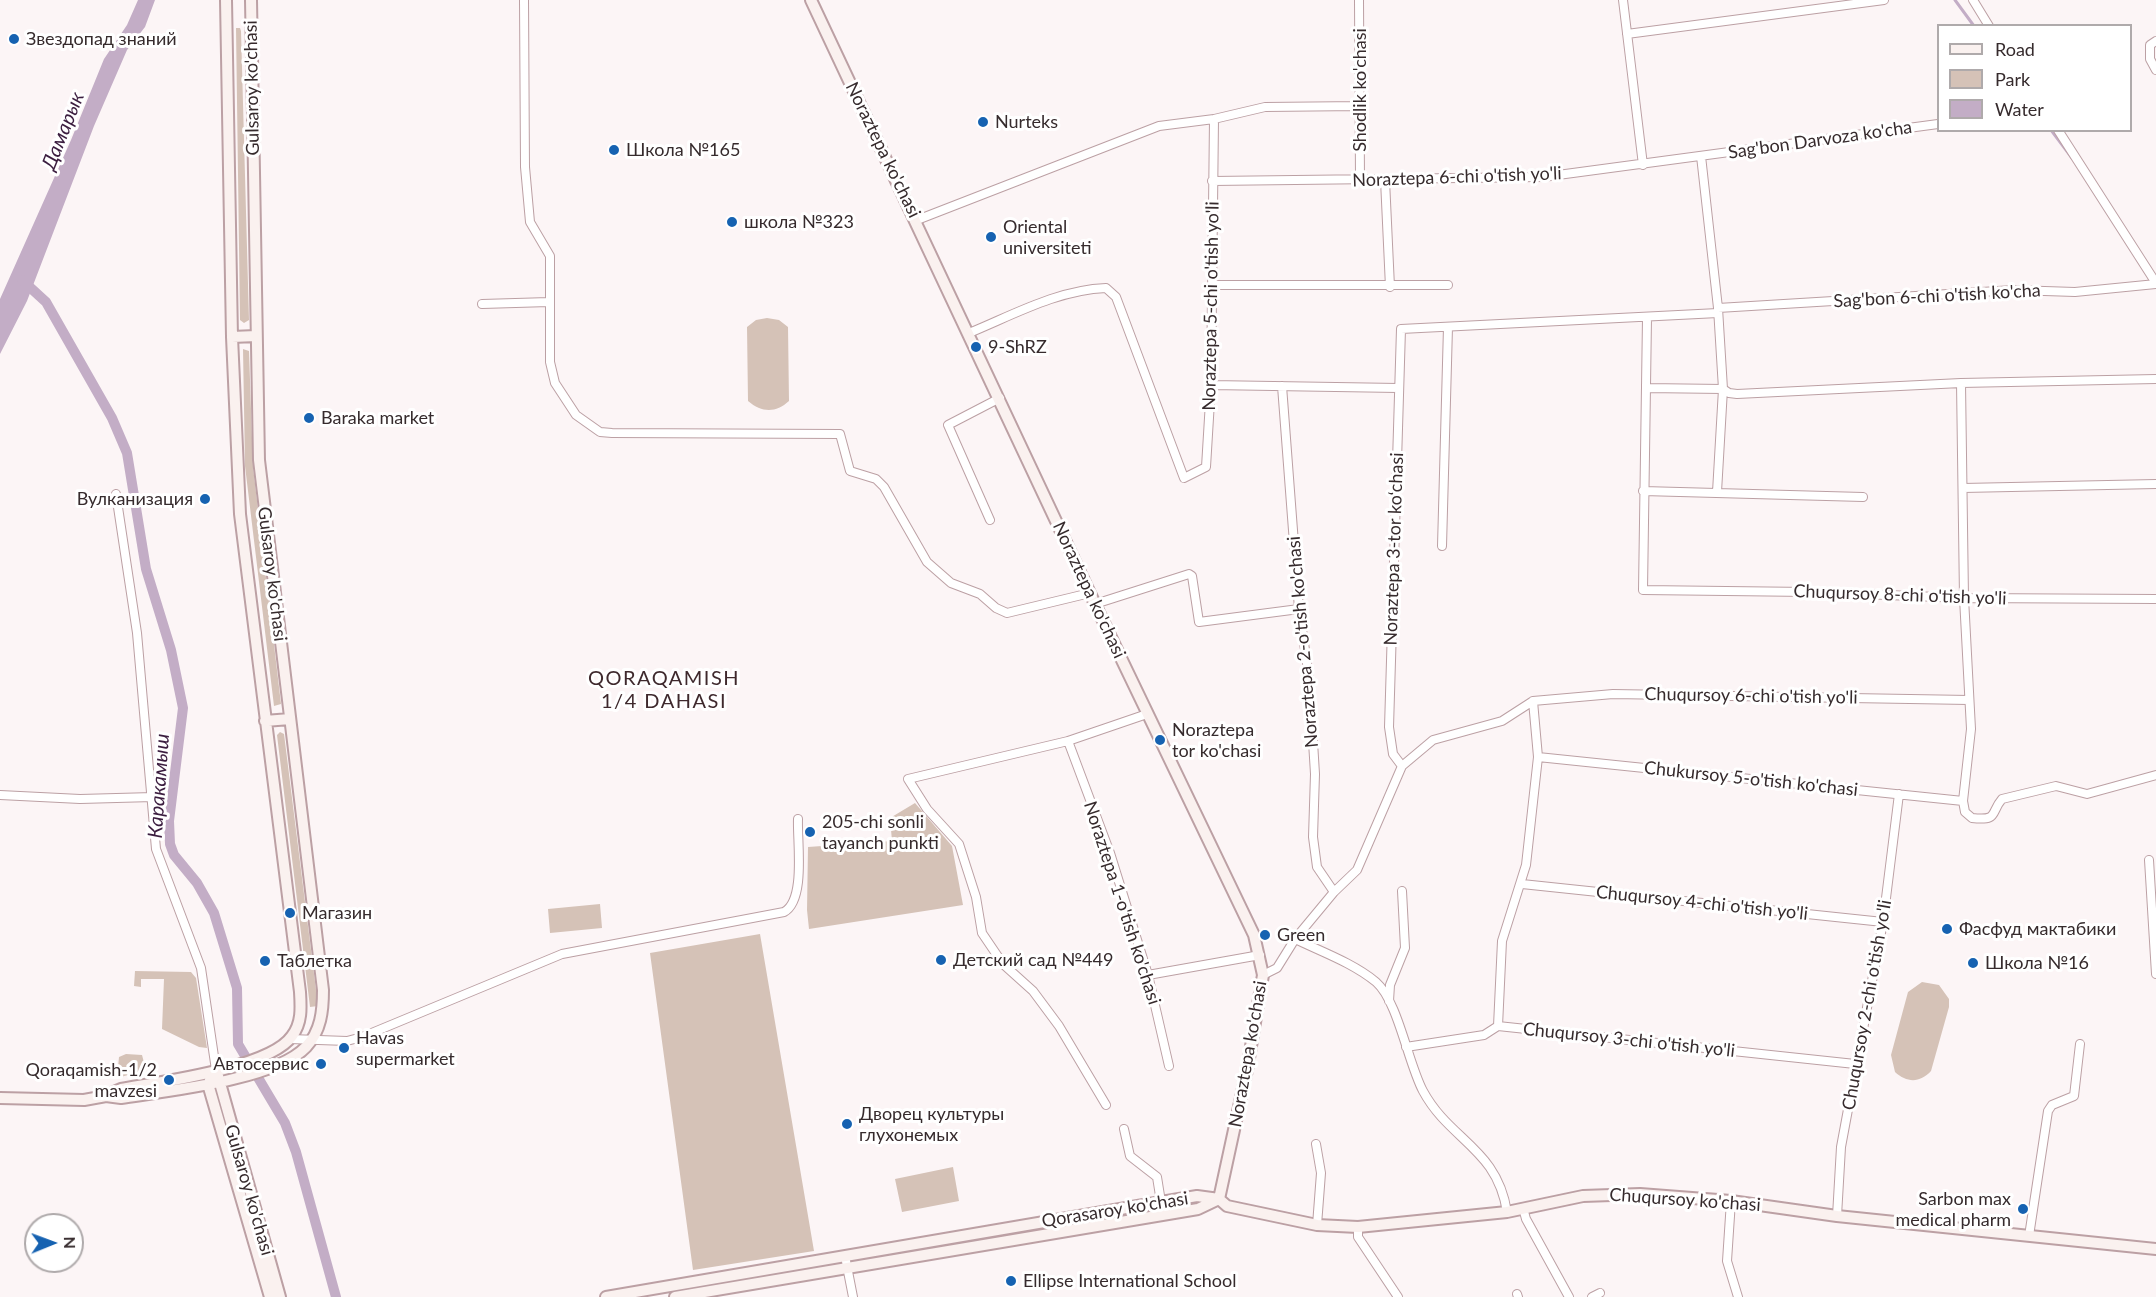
<!DOCTYPE html>
<meta charset="utf-8">
<style>
body{margin:0}
#map{position:relative;width:2156px;height:1297px;overflow:hidden;background:#fcf5f6;font-family:Lato,sans-serif}
canvas{display:block}
.legend{position:absolute;left:1937px;top:24px;width:195px;height:108px;box-sizing:border-box;background:#fff;border:2px solid #afaaab;margin:0;padding:8px 10px;list-style:none;font-size:18px;color:#362b2d}
.legend li{display:flex;align-items:center;gap:12px;height:30px}
.legend b{width:30px;border:2px solid #afaaab}
.north{position:absolute;left:24px;top:1213px;width:60px;height:60px;box-sizing:border-box;background:#fff;border:2px solid #afaaab;border-radius:50%;rotate:89deg;font-size:16px;font-weight:700;line-height:24px;text-align:center;color:#362b2d}
.north::after{content:'';display:block;margin:auto;width:21px;height:27px;background:#1662b1;clip-path:polygon(50% 0,100% 100%,50% 72%,0 100%)}
</style>
<div id="map">
<canvas width="2156" height="1297"></canvas>
<ul class="legend">
<li><b style="height:8px;background:#faf1ef"></b>Road</li>
<li><b style="height:16px;background:#d5c2b7"></b>Park</li>
<li><b style="height:16px;background:#c3adc6"></b>Water</li>
</ul>
<div class="north">N</div>
</div>
<script>
const c = document.querySelector('canvas').getContext('2d');
c.lineJoin = 'round';
function fill(path, color) {
  c.fillStyle = color;
  c.fill(path, 'evenodd');
}
function stroke(path, color, width, dash) {
  c.strokeStyle = color;
  c.lineWidth = width;
  c.lineCap = dash ? 'butt' : 'round';
  c.setLineDash(dash || []);
  c.stroke(path);
}
function write(font, color, halo, rows, align = 'center') {
  c.font = font + ' Lato,sans-serif';
  c.lineWidth = 6;
  c.setLineDash([]);
  c.textBaseline = 'middle';
  c.strokeStyle = halo;
  c.fillStyle = color;
  for (const [text, x, y, turn = 0] of rows) {
    c.save();
    c.translate(x, y);
    c.rotate((+turn || 0) * Math.PI / 180);
    c.textAlign = isNaN(turn) ? turn : align;
    if (halo) c.strokeText(text, 0, 0);
    c.fillText(text, 0, 0);
    c.restore();
  }
}
fill(new Path2D(`
 M236,28H240L241,31L249,320L244,323L240,320Z
 M767,318L779,320L788,327L789,401C776,413 762,413 748,401L747,327L756,320Z
 M243,349L249,351L253,467L281,704L274,706L245,466Z
 M280,732L284,734L318,1006L310,1007L277,735Z
 M915,803L952,846L963,905L809,929L807,910L808,847L892,841L890,818Z
 M600,904L602,928L550,933L548,909Z
 M760,934L814,1251L693,1270L650,953Z
 M135,971L191,972L196,978L207,1048L199,1047L162,1029L164,979H141V987L134,986Z
 M1922,982L1939,985L1949,999V1007L1931,1071C1920,1083 1907,1083 1895,1072L1891,1055L1908,992Z
 M126,1054L142,1055L146,1070L117,1078L119,1057Z
 M953,1167L959,1201L902,1212L895,1179Z`), '#d5c2b7');
fill(new Path2D(`
 M138,0H155L145,27L127,50L94,126L27,301L0,354V299L71,140L104,59L127,25Z`), '#c3adc6');
stroke(new Path2D(`
 M1955,0L1974,26
 M2051,130L2072,158`), '#c3adc6', 3);
stroke(new Path2D(`
 M22,280L46,302L112,418L127,453L146,569L171,650L183,708L169,821L170,844L174,855L197,883L214,913L237,988L238,1044L285,1123L296,1152L336,1297`), '#c3adc6', 10);
const street = new Path2D(`
 M524,0L525,167L530,222L550,256V362L555,383L576,415L600,432L612,433L840,434L850,471L876,479L884,487L927,562L951,583L980,594L996,608L1007,613L1090,593
 M1359,0L1360,180
 M1623,0L1643,165
 M1973,0L1989,26
 M1627,34L1884,0
 M2156,41L2150,45V59L2156,70
 M2058,130L2156,283
 M1701,156L1718,308L1723,389L1717,492
 M1385,180L1390,287
 M1212,181L1543,177L1938,124
 M917,220L1159,126L1214,119L1265,107L1360,106
 M1213,285H1448
 M482,304L549,302
 M1718,308L2014,290L2075,292L2156,284
 M1647,318L1643,590L1809,592L1964,598L2156,599
 M969,333C1013,315 1057,290 1106,288L1116,297L1184,478L1206,467L1211,385L1214,119
 M1961,383L1964,598L1971,729L1963,801L1965,812L1972,818C1999,821 1990,813 2002,799L2056,786L2087,794L2156,775
 M1211,385L1398,388
 M1282,386L1299,609L1309,677L1315,774L1313,837L1317,867L1334,892
 M1646,388L1723,389L1729,393L1737,394L1961,383L2156,379
 M1963,488L2156,484
 M1643,491L1863,497
 M116,494L137,633L156,849L201,968L216,1070
 M990,520L948,425L1000,398
 M1442,546L1448,327
 M1095,604L1189,574L1192,576L1199,622L1299,609
 M1068,741L1110,853L1148,975L1169,1066
 M1538,757L1963,801
 M1402,766L1393,754L1389,727L1401,329L1718,313
 M0,795L80,799L153,797
 M2149,860L2156,974
 M1522,884L1883,922
 M1295,939C1322,952 1353,963 1376,982C1398,1001 1408,1063 1423,1091C1450,1141 1497,1148 1507,1212
 M1148,975L1260,955
 M1263,975L1277,968L1295,939L1334,892L1357,870L1402,766L1433,740L1502,721L1533,701L1613,694L1969,700
 M1389,1001L1390,985L1405,948L1402,891
 M1498,1026L1502,941L1526,865L1538,757L1533,701
 M290,1039L347,1041L362,1037L562,954L784,912C806,900 797,842 798,819
 M1406,1047L1484,1035L1498,1026L1855,1064
 M1106,1105L1059,1026L1033,991L1003,964L982,933L976,897L959,844L927,809L908,779L1068,741L1147,714
 M1124,1129L1130,1156L1157,1177L1161,1202
 M1316,1144L1321,1173L1317,1225
 M1731,1201L1727,1261L1738,1297
 M1523,1208L1526,1219L1569,1297
 M1837,1216L1841,1147L1883,922L1899,794
 M1358,1227V1237L1398,1297
 M2029,1236L2048,1111L2052,1105L2074,1096L2080,1044
 M845,1256L853,1297
 M1517,1294L1518,1297
 M1592,1297L1600,1293`);
const secondary = new Path2D(`
 M811,0L1095,604L1254,935L1263,975L1247,1070L1219,1199
 M232,337L256,336
 M265,721L290,719
 M218,1076L280,1297
 M211,1079L208,1084L270,1297
 M107,1095L121,1089C159,1082 270,1068 292,1036C302,1023 301,1008 300,992L240,514L232,337L226,0
 M0,1098L84,1100L106,1096L121,1098C166,1091 275,1080 306,1047C321,1031 323,1011 323,990L259,460L251,0
 M1219,1199L1227,1206L1317,1225L1358,1227L1507,1212L1583,1196L1640,1194L1731,1201L1837,1216L2156,1249
 M606,1297L1161,1202L1197,1196L1219,1199
 M675,1297L1198,1209L1219,1199`);
stroke(street, '#bca0a4', 10);
stroke(secondary, '#bca0a4', 14);
stroke(street, '#fff', 8);
stroke(secondary, '#faf1ef', 10);
for (const [x, y, r, color] of [
 [14,39,6,"#1662b1"],
 [983,122,6,"#1662b1"],
 [614,150,6,"#1662b1"],
 [732,222,6,"#1662b1"],
 [991,237,6,"#1662b1"],
 [976,347,6,"#1662b1"],
 [309,418,6,"#1662b1"],
 [205,499,6,"#1662b1"],
 [1160,740,6,"#1662b1"],
 [810,832,6,"#1662b1"],
 [290,913,6,"#1662b1"],
 [1947,929,6,"#1662b1"],
 [1265,935,6,"#1662b1"],
 [941,960,6,"#1662b1"],
 [265,961,6,"#1662b1"],
 [1973,963,6,"#1662b1"],
 [344,1048,6,"#1662b1"],
 [321,1064,6,"#1662b1"],
 [169,1080,6,"#1662b1"],
 [847,1124,6,"#1662b1"],
 [2023,1209,6,"#1662b1"],
 [1011,1281,6,"#1662b1"]
]) {
  const dot = new Path2D();
  dot.arc(x, y, r, 0, 2 * Math.PI);
  c.fillStyle = color;
  c.fill(dot);
  stroke(dot, '#fff', 2);
}
write('18px', '#362b2d', '#fff', [
 ["Звездопад знаний",26,39],
 ["Nurteks",995,122],
 ["Школа №165",626,150],
 ["школа №323",744,222],
 ["Oriental",1003,227],
 ["universiteti",1003,248],
 ["9-ShRZ",988,347],
 ["Baraka market",321,418],
 ["Вулканизация",193,499,"right"],
 ["Noraztepa",1172,730],
 ["tor ko'chasi",1172,751],
 ["205-chi sonli",822,822],
 ["tayanch punkti",822,843],
 ["Магазин",302,913],
 ["Фасфуд мактабики",1959,929],
 ["Green",1277,935],
 ["Детский сад №449",953,960],
 ["Таблетка",277,961],
 ["Школа №16",1985,963],
 ["Havas",356,1038],
 ["supermarket",356,1059],
 ["Автосервис",309,1064,"right"],
 ["Qoraqamish-1/2",157,1070,"right"],
 ["mavzesi",157,1091,"right"],
 ["Дворец культуры",859,1114],
 ["глухонемых",859,1135],
 ["Sarbon max",2011,1199,"right"],
 ["medical pharm",2011,1220,"right"],
 ["Ellipse International School",1023,1281]
], 'left');
write('18px', '#362b2d', '#fff', [
 ["Gulsaroy ko'chasi",252,88,-91],
 ["Shodlik ko'chasi",1360,90,-90],
 ["Sag'bon Darvoza ko'cha",1820,140,-8],
 ["Noraztepa ko'chasi",883,150,64],
 ["Noraztepa 6-chi o'tish yo'li",1457,177,-2],
 ["Sag'bon 6-chi o'tish ko'cha",1937,296,-3],
 ["Noraztepa 5-chi o'tish yo'li",1211,306,-89],
 ["Noraztepa 3-tor ko‘chasi",1394,549,-88],
 ["Gulsaroy ko'chasi",272,574,83],
 ["Noraztepa ko'chasi",1089,590,65],
 ["Chuqursoy 8-chi o'tish yo'li",1900,595,2],
 ["Noraztepa 2-o'tish ko'chasi",1303,642,-95],
 ["Chuqursoy 6-chi o'tish yo'li",1751,696,1],
 ["Chukursoy 5-o'tish ko'chasi",1751,779,6],
 ["Noraztepa 1-o'tish ko'chasi",1122,903,72],
 ["Chuqursoy 4-chi o'tish yo'li",1702,903,6],
 ["Chuqursoy 2-chi o'tish yo'li",1867,1005,-80],
 ["Chuqursoy 3-chi o'tish yo'li",1629,1040,6],
 ["Noraztepa ko'chasi",1248,1054,-80],
 ["Gulsaroy ko'chasi",249,1190,74],
 ["Chuqursoy ko'chasi",1685,1200,4],
 ["Qorasaroy ko'chasi",1115,1210,-9]
]);
write('italic 20px', '#3b1d3f', '#fff', [
 ["Дамарык",63,131,-68],
 ["Каракамыш",159,786,-86]
]);
c.letterSpacing = '1.5px';
write('20px', '#3f292d', '#fff', [
 ["QORAQAMISH",664,679],
 ["1/4 DAHASI",664,702]
]);
c.letterSpacing = '0px';
</script>
